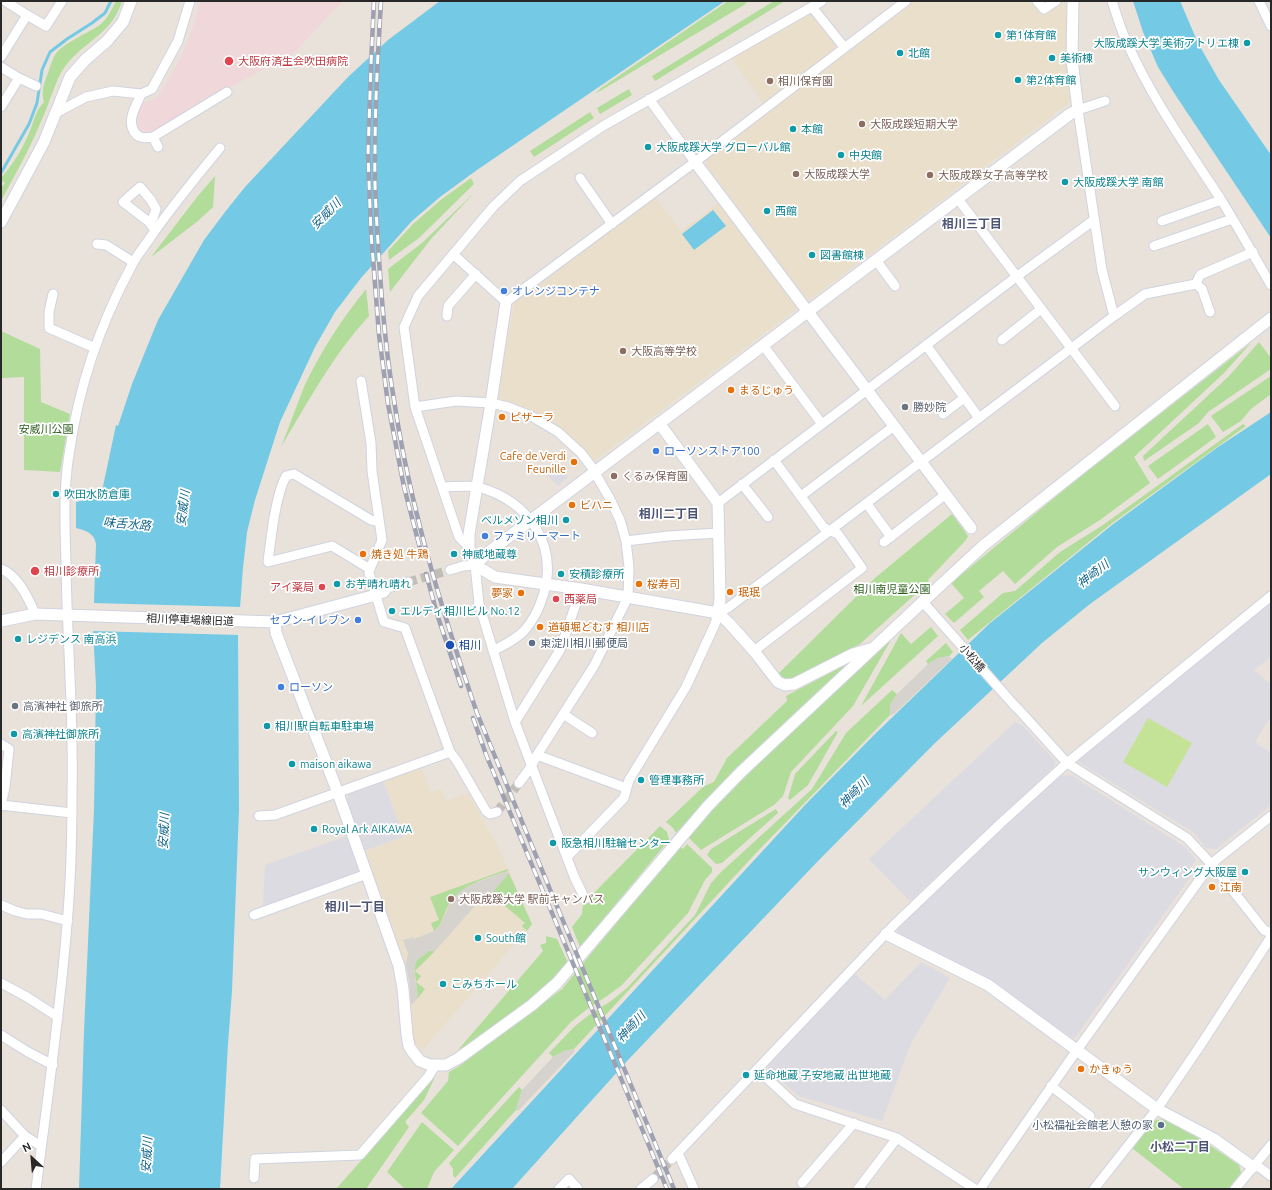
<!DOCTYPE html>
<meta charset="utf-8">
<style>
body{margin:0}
#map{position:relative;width:1272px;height:1190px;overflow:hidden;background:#e9e2da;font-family:Ubuntu,sans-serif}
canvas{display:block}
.frame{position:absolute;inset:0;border:2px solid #282828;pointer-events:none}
.north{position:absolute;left:12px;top:1138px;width:40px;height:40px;-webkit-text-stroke:3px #fff;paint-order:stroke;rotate:334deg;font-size:11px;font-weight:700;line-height:16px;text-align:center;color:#282828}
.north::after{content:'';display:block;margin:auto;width:14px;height:18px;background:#282828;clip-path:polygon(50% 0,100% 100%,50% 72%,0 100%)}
</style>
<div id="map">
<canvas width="1272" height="1190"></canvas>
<div class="frame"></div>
<div class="north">N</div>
</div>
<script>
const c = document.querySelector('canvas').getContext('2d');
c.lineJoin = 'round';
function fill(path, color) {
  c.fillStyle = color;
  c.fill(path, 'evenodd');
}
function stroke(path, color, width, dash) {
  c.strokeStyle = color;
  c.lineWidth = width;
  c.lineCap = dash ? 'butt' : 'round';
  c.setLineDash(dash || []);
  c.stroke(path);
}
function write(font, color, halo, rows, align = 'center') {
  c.font = font + ' Ubuntu,"Noto Sans JP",sans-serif';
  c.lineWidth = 3.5;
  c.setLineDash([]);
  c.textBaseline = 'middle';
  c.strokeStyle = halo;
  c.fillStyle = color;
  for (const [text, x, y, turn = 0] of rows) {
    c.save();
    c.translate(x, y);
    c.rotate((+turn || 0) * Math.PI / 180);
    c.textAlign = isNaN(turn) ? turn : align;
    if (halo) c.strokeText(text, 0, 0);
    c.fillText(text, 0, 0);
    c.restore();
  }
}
fill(new Path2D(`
 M554,462L568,477L558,486L543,471Z
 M1271,599V657L1254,670L1271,685V716L1255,742L1271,753V805L1216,849L1206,848L1193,832L1077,761Z
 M1015,722L1022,725L1055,761L1054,767L910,901L869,859Z
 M1071,775L1185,847L1196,860L1191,867L1194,872L1074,1039L988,980L898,934L897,927L1059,776Z
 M384,782L404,837L364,851L347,800L349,794Z
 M347,836L359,870L357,875L263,908L265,865Z
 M921,962L950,978L911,1043L882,1121L799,1096L768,1069V1063L855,974L885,1000Z`), '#dddbe2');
fill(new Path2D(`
 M915,1H1032L1043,16L1064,1H1067L1069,4L1067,62L1073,100L808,301L706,165V158Z
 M806,14L812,15L835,45L833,51L763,104L731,57Z
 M655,197L681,231L719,202L798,308L594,461L585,450L561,429L534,412L501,401L498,394L514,303Z
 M422,768L431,792L441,789L446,801L468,793L497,844L532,924L421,1052L415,1043L413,1036L409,981L405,964L365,851L404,837L384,782Z`), '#eadfcb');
fill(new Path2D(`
 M200,1H343L294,53L227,89L151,134L144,132L137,127L135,119L143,102L150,101L157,97L175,68L187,43L195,20Z`), '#f0d8da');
fill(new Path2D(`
 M116,1H122C111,37 81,41 62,71C57,79 55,88 51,96C47,109 41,121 36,133C26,156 13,178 1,201V188L5,183L1,180V178C13,164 22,150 29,133C34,122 35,111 44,102C41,91 44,83 48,73C50,67 52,60 55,55C61,44 89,33 101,24C108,18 112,9 116,1Z
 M728,1H748L744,5L595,94L601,88Z
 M774,1H785L655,81L652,76Z
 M629,89L632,95L600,114L597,108Z
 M590,112L594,118L534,157L530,151Z
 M215,176L213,207L198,221L151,257L197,197Z
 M471,178L474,184L419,238L389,260L388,251L413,224L442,199Z
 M475,192L431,239L390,292L388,269L422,243Z
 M366,289L369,316C333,355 308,402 281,447C289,427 296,407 304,387C320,352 342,319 366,289Z
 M1,331L40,349L41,402L70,414L60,472L24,470V377L1,378Z
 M1259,342L1271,358V369L1208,412L1199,423L1144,461L1143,456L1229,376Z
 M1251,343L1224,373L1134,457L1150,483L1100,520L1057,547L1015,584L1003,571L979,591L984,597L954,623L945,614L964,598L951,583L1081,476Z
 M1271,376V394L1251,409L1241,421L1223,432L1211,416Z
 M1208,424L1216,437L1158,479L1148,466Z
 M1243,424L1246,426L1111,524L968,640L960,630L1003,593L1015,591L1060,552L1103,525Z
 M952,514L968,536L966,540L928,580L929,582L860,644L794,679L782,678L778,674L875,578Z
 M931,627L938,636L861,706L901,633L911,644Z
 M891,640L853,706L791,772L783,796L774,805L701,850L688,837C750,767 823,704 891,640Z
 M946,643L953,652L949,656L938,658L928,664L926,661Z
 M847,664L736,768L676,833L673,828L666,822L704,786L714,782L727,758L787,701L786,696Z
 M892,690L897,694L890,705V715L758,851L574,1049L564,1051L553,1057L549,1053L575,1026L589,1015L611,1001L627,988L695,915L711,883L721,872L812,789L846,733Z
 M836,731L838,732L808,785L790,800L788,798L795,774Z
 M776,809L778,813L722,863L716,864L707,855L711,849Z
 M660,826L667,832L669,840L580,947L572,927L582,914L583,904Z
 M687,844L712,868V872L705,880L688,913L622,985L607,996L586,1010L571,1022L458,1146L421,1113L448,1081L449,1072L458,1067L562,989L680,846L683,849Z
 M508,869V871C487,878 462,884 449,904C443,914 443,925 434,931L431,923L439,920L430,897Z
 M509,873L532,924L527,931L522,926L525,923L491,894Z
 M546,936L557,939L568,963C538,998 498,1027 458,1050L543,951L540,945L546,943Z
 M429,951H435L415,971L421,976L416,982L425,989L418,998L414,966L417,960Z
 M435,1077L424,1100L405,1122L409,1127L366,1189H336Z
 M519,1087L522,1090L516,1110L455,1178L453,1175V1169L449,1163Z
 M1163,1119L1202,1140L1239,1165L1241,1173L1228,1189H1184L1132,1148L1152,1121Z
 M422,1122L454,1150L434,1172L427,1189H405L387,1172Z`), '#b2dc9a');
fill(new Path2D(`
 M1148,718L1192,743L1167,787L1123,762Z`), '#c5e397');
fill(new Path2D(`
 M949,656L952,659L894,714L890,715V705L897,694L928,664L938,658Z
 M508,871L509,873L491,894L488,891L435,951H429L417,960L414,970L418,998L411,1005L409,980L406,965L408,953L403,940L413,937L414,939L434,931L441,924L450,903L459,892L472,884Z
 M574,1049L575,1051L518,1111L516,1110L522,1090L553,1057L564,1051Z`), '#d6d2cd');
fill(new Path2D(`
 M440,1H725L477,170L440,197L412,221L361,278L335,312L315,347L280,422L255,500L247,532L243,568L238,634L239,810L232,991L228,1044L220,1189H79L84,1031L94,809L96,686L93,630L96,544C94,533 87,531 76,528V502L95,498L102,491L116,425L118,426L132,384L158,320L204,240L225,212L245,187L348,77L388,40Z
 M1133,1H1180L1198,43L1219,80L1271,155V238L1176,96L1158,67L1143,32Z
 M713,210L726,226L694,250L682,234Z
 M1271,412V474L1090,604L1042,643L934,744L819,860L628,1060L512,1189H451L805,805L875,734L989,624L1112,525L1218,447Z`), '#74cae5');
fill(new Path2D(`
 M92,603L242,607L240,635L91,631Z`), '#e9e2da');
stroke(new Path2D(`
 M1,173L29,124L37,103L42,70L50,52L67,39L92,23L105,13L111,1`), '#74cae5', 3);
stroke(new Path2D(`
 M408,582L450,570
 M497,812L519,783
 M653,1179L672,1159`), '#c2bdb6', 9, [9, 4.5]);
const minor = new Path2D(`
 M5,1L27,15L46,26L62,1
 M1037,1L1044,9L1056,1
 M1112,1C1116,13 1120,27 1125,38C1150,96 1186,146 1220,198C1238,227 1254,256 1271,285
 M1259,1L1271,26
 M812,7L844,47
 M1,57L27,15
 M1,67L19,78L36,86
 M141,94C136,106 126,121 135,133C139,139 146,138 153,137L227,92
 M649,99L695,162
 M1,107L19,78
 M54,114L86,97L113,91L141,94L152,89L178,41L190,1
 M153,137L158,147
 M580,178L612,224
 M958,199L1115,406
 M1162,221L1221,200
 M149,222L153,218L156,209L151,200L140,187L123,202L149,222L155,230
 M97,244L106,245L133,262
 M1154,246L1232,219
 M453,254L506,302L695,162L906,1
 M876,260L895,286
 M1196,284L1202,289L1210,312
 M53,294L49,312V328L95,348
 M447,316L448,306L476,274
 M1114,316L1145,294L1196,284L1200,275L1253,252
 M1002,340L1041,309
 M763,345L822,424
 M926,345L979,418
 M361,381L371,443L372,471L382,540L370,569L369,573L384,622L405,628L450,752L457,761L486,811L490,814L497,812
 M415,407L456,401L491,403L508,407L531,416L558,432L581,453L591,466L610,499L620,520L626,541L629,567L628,597L594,666L537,755L531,767L519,783
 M943,414L964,398
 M742,484L768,517
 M442,487C452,487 469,485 478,487C529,501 559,545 543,596C539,609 533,621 524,631C515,640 504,645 493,651
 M801,496L894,426
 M718,503L1016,277L1094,220
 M867,504L891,537
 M626,541L668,536L719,533
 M884,542L946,494
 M469,547L459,537L415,407L404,327L418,296L493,207L520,181L603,126L822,1
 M1,569C17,575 29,599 35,614
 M370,569L332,546L268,562C271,538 275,497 286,476L294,474L371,520L379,522
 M450,570L463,566L475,565L479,604L515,722L550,814L574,876L585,899
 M376,595L384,593L388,588L408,582
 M922,601L1014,705L1020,711L1067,763L1187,838L1215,868L1264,930L1271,933
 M754,651L862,568L838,534L824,528L774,460
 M563,714L592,733
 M515,722L560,650L581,589
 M1,744L9,749L5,787L1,806
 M537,755L626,788
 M1,805L72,813
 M259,816L275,815L450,752
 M567,857L624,798L629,780L686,687L715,624L718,613L729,607L1114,316L1102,270L1078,110L1105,101
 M1,905L15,911L27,914H41L68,921
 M254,915L367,874
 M1,983L27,997L58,1017
 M1,1035L28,1052L53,1065
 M757,1069L795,1104L897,1138L975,1189
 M1051,1086L1090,1116
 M1,1110L25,1136L41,1146
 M678,1153L694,1189
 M672,1159L895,924L1001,823L1067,763L1271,596
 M1,1162L25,1136
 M1255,1164L1271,1176
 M254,1178L255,1159L360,1155L428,1077L435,1066
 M802,1183L854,1123
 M36,1189C47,1101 60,1013 67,924C71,881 72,836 72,793C74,717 67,640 66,564C65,528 63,491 69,455C78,389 100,324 132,265C137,255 144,247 150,238C172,206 196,177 220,148
 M559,1189L569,1179L578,1189
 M641,1189L653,1179
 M858,1189L897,1138
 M980,1189L1077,1050L1211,864L1271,816
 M1094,1189L1157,1109L1200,1046L1271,937
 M1235,1189L1271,1145`);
const tertiary = new Path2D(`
 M695,162L971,528
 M1,222L44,142L70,77L85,60L107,41L123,22L131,1
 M506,302L491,403L469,534V547L475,565L495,577L581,589L718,613L729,623L754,651L778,682L785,685L794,684L853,654L870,649
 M659,423L718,503L720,599L718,613
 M475,565L490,551C684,406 877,260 1070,114L1078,110L1072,60L1073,1
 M1,621L35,614L275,622L376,595
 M275,622L276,633L338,793L399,966L403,989L407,1035L409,1046L412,1051L420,1061L430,1065H446L459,1058L532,1005L557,983L708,806L741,772L915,609L984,545L1271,318
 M886,934L988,985L1157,1109L1214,1139L1253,1167`);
stroke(minor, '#d0d3e0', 11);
stroke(tertiary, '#d0d3e0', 13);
stroke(minor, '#fff', 9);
stroke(tertiary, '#fff', 11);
const rail = new Path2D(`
 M374,1L371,64L368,155L371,233L379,335L388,404L404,487L422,556
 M381,1C378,52 375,103 375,154C374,189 377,224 379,259C382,306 386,353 394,400C410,507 442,611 477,713L674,1189
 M426,574L438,617L461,686
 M473,718L487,757L667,1189`);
stroke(rail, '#9ea1b1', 4.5);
stroke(rail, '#fff', 3, [9]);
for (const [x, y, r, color] of [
 [998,35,4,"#0f9aa8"],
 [1247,43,4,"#0f9aa8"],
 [900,53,4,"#0f9aa8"],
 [1052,58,4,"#0f9aa8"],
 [229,61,5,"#e0444e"],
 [1018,80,4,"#0f9aa8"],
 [770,81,4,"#8d6e63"],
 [862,124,4,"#8d6e63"],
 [793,129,4,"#0f9aa8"],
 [648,147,4,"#0f9aa8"],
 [841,155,4,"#0f9aa8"],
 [796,174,4,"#8d6e63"],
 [930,175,4,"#8d6e63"],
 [1065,182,4,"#0f9aa8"],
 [767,211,4,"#0f9aa8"],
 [812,255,4,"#0f9aa8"],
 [504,291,4,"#3f7fe0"],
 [623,351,4,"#8d6e63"],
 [731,390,4,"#e8710a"],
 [905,407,4,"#6b7280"],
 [502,417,4,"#e8710a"],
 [656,451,4,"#3f7fe0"],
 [574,462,4,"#e8710a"],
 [614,476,4,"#8d6e63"],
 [56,494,4,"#0f9aa8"],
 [572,505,4,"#e8710a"],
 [566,520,4,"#0f9aa8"],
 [485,536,4,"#3f7fe0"],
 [363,554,4,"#e8710a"],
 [454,554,4,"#0f9aa8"],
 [35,571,5,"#e0444e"],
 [561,574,4,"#0f9aa8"],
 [337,584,4,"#0f9aa8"],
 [639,584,4,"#e8710a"],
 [322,587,4,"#e0444e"],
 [730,592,4,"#e8710a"],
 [521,593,4,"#e8710a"],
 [556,599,4,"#e0444e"],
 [392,611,4,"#0f9aa8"],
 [358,620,4,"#3f7fe0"],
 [540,627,4,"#e8710a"],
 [18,639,4,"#0f9aa8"],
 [532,643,4,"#5c6f8a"],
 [450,645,5,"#1a4fb4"],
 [281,687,4,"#3f7fe0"],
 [15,706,4,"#6b7280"],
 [267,726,4,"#0f9aa8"],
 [14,734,4,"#0f9aa8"],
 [292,764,4,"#0f9aa8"],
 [641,780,4,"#0f9aa8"],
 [314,829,4,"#0f9aa8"],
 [553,843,4,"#0f9aa8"],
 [1245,872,4,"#0f9aa8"],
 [1212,887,4,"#e8710a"],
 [451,899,4,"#8d6e63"],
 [478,938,4,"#0f9aa8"],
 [443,984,4,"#0f9aa8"],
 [1081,1069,4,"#e8710a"],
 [746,1075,4,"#0f9aa8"],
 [1161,1125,4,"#5c6f8a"]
]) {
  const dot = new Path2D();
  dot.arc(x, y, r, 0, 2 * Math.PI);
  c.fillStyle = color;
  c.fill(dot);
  stroke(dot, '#fff', 1.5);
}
write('11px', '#0d838f', '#fff', [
 ["第1体育館",1006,35],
 ["大阪成蹊大学 美術アトリエ棟",1239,43,"right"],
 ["北館",908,53],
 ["美術棟",1060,58],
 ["第2体育館",1026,80],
 ["本館",801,129],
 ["大阪成蹊大学 グローバル館",656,147],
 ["中央館",849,155],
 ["大阪成蹊大学 南館",1073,182],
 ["西館",775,211],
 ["図書館棟",820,255],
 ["吹田水防倉庫",64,494],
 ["ベルメゾン相川",558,520,"right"],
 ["神威地蔵尊",462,554],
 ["安積診療所",569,574],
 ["お芋晴れ晴れ",345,584],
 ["エルディ相川ビル No.12",400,611],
 ["レジデンス 南高浜",26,639],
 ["相川駅自転車駐車場",275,726],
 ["高濱神社御旅所",22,734],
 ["maison aikawa",300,764],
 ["管理事務所",649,780],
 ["Royal Ark AIKAWA",322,829],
 ["阪急相川駐輪センター",561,843],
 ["サンウィング大阪屋",1237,872,"right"],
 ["South館",486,938],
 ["こみちホール",451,984],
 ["延命地蔵 子安地蔵 出世地蔵",754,1075]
], 'left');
write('11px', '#be3a42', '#fff', [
 ["大阪府済生会吹田病院",238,61],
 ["相川診療所",44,571],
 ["アイ薬局",314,587,"right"],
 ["西薬局",564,599]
], 'left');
write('11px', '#785e54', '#fff', [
 ["相川保育園",778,81],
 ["大阪成蹊短期大学",870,124],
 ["大阪成蹊大学",804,174],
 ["大阪成蹊女子高等学校",938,175],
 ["大阪高等学校",631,351],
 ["くるみ保育園",622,476],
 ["大阪成蹊大学 駅前キャンパス",459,899]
], 'left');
write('11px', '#366cbe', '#fff', [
 ["オレンジコンテナ",512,291],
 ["ローソンストア100",664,451],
 ["ファミリーマート",493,536],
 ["セブン-イレブン",350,620,"right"],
 ["ローソン",289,687]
], 'left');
write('11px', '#c56008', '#fff', [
 ["まるじゅう",739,390],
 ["ピザーラ",510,417],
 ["Cafe de Verdi",566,456,"right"],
 ["Feunille",566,469,"right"],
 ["ビハニ",580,505],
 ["焼き処 牛鶏",371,554],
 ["桜寿司",647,584],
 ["珉珉",738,592],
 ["夢家",513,593,"right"],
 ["道頓堀どむす 相川店",548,627],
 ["江南",1220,887],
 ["かきゅう",1089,1069]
], 'left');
write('11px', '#5b616d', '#fff', [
 ["勝妙院",913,407],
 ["高濱神社 御旅所",23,706]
], 'left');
write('11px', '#2d5e1e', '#fff', [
 ["安威川公園",46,429],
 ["相川南児童公園",892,589]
]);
write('11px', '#282828', '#fff', [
 ["相川停車場線旧道",190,620,2],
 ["小松橋",972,658,49]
]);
write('11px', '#4e5e75', '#fff', [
 ["東淀川相川郵便局",540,643],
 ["小松福祉会館老人憩の家",1153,1125,"right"]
], 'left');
write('11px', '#164399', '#fff', [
 ["相川",459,645]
], 'left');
write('italic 12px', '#17678d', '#fff', [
 ["安威川",326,214,-45],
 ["安威川",183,508,-83],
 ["味舌水路",127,524,5],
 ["神崎川",1093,574,-38],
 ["神崎川",854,793,-45],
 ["安威川",164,831,-87],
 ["神崎川",631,1027,-47],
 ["安威川",147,1155,-87]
]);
write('bold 12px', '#4c5475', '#fff', [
 ["相川三丁目",972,224],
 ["相川二丁目",669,514],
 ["相川一丁目",355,907],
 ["小松二丁目",1180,1147]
]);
</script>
